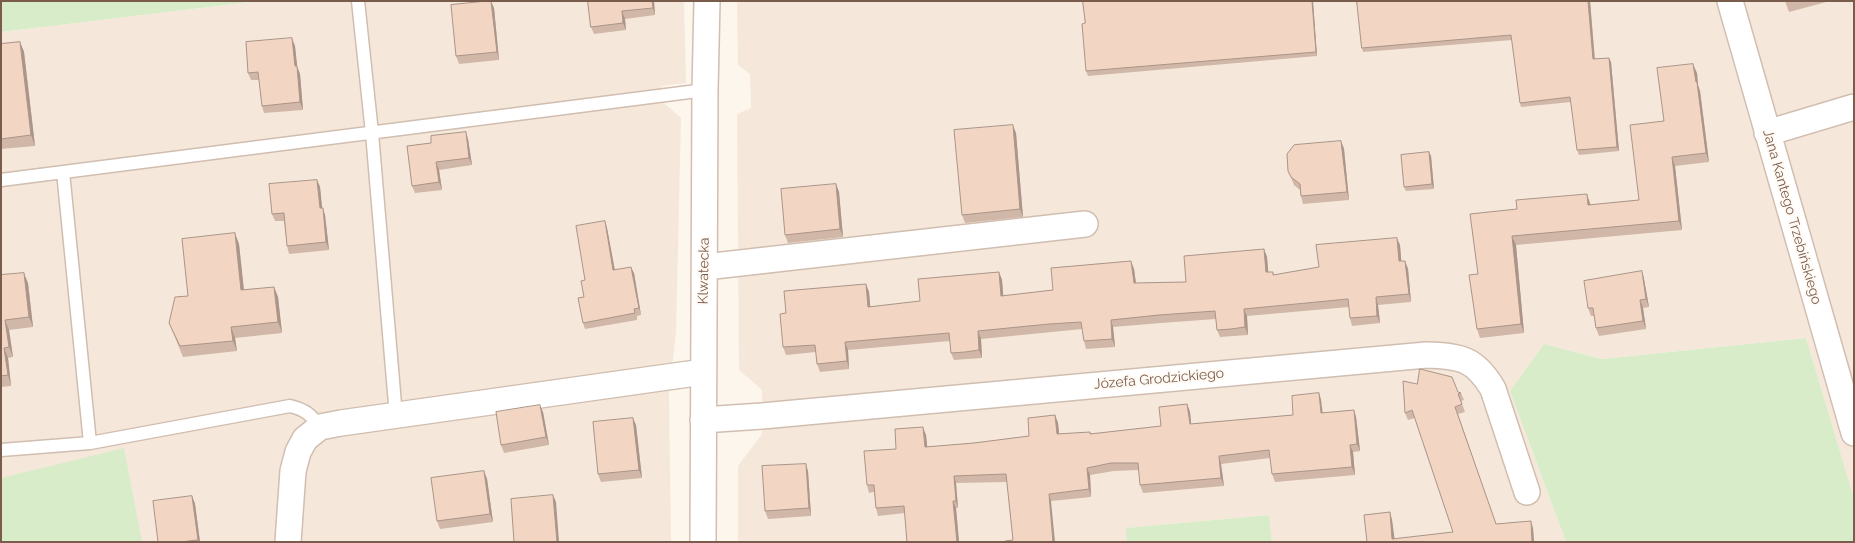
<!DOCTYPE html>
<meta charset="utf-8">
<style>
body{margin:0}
#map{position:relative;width:1855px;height:543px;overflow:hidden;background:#fdf6ec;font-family:Raleway,sans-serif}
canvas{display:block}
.frame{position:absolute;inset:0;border:2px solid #7a5c4d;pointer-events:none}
</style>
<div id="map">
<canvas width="1855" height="543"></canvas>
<div class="frame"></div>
</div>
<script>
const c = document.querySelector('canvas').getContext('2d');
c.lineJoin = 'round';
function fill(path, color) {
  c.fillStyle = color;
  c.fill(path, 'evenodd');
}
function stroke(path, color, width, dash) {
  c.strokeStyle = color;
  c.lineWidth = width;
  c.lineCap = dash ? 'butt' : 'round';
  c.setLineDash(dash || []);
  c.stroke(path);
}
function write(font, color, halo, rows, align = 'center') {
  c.font = font + ' Raleway,sans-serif';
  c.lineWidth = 4;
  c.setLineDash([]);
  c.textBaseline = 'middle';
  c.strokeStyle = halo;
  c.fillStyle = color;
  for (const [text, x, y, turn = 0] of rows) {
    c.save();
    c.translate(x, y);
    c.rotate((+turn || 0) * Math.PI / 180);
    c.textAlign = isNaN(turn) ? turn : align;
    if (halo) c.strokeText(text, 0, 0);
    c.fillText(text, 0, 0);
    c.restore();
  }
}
fill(new Path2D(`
 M259,1H684L686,83L661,86L664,103L681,118L676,332L669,395L671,542H1V32Z
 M737,1H1854V498L1806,338L1602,359L1544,344L1510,391L1566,542H1272L1269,515L1127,528V542H738V466L762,434V390L739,370L737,114L751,108L750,74L738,65Z`), '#f5e8da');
fill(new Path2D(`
 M1,1H259L1,32Z
 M1806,338L1854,498V542H1566L1510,391L1544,344L1602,359Z
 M124,448L142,542H1V478Z
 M1269,515L1272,542H1127L1126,528Z`), '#d8ecc9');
const service = new Path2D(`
 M358,1L372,133L396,416
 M63,172L90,443
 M1,180L705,90
 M1,450L90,443L290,406C306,410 310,414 320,427`);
const minor = new Path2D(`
 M1730,1L1854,433
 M1767,133L1854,107
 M705,267L1085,224
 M703,420L762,416L1426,355C1460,356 1475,358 1493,389L1527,492
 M288,542L293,471L298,452L305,439L320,427L341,423L703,372
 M703,542L705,90L707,1`);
stroke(service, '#d1beb0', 15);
stroke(minor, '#d1beb0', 28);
stroke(service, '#fff', 12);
stroke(minor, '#fff', 25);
fill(new Path2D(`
 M588,1H654L655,15L625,19L626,30L594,34L591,27Z
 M1083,1H1313L1317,56L1088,76L1086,71L1085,23Z
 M1357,1H1590L1595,59L1609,58L1611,62L1619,151L1579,155L1577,150L1571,102L1521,107L1520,103L1512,40L1363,52L1362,48Z
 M1785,1H1830L1789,12Z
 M494,8L499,60L459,64L456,56Z
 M20,42L24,52L35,146L1,149V44Z
 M295,46L297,66L300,74L303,110L264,113L262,106L259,80H251L248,73Z
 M1697,73L1698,85L1700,91L1709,162L1675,166L1682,230L1516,245L1524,333L1480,338L1477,329L1478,274L1470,214L1590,203V205L1639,200L1664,121Z
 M1016,133L1023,217L965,223L962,215Z
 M468,139L472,165L439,170L442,190L415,193L412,186L407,146Z
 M1341,141L1344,149L1349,200L1303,204L1301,196L1300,190L1294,185L1288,171Z
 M1429,152L1431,156L1434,189L1406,191L1404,187Z
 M317,180L320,187L322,208L325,215L329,250L289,254L287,246L284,221H275L272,214Z
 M836,184L839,192L843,237L788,243L785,235Z
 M605,221L607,228L615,270L634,273L641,315L637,316V320L585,329L583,323L585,280Z
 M239,244L244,290L274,287L278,297L282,333L235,338L237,351L183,357L169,323L188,296Z
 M1400,245L1401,261H1405L1408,269L1411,302L1378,305L1380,323L1352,326L1350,318L1349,307L1247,316L1248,335L1220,337L1217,330L1216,319L1161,323L1113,327L1115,347L1086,349L1084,341L1082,329L1052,332L981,339L982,358L954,360L951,353L950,341L848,350L849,369L820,372L817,364L816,352L786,355L783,347L786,313L866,284L869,292L870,307L920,301L999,272L1002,280L1003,296L1053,290L1134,269L1136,283L1186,282L1264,249L1267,257L1268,272H1273L1274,275L1319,267Z
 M1642,271L1644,279L1649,307L1643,308L1646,329L1599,336L1596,328L1594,316H1591L1588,308Z
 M1,275L28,283L33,327L9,330L13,357L8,358L11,386L1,387Z
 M1458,392L1461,393L1464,400L1461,401L1465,412L1458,414L1496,524L1533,528L1534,542H1367L1390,512L1392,520L1394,539L1453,532L1415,418L1408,420L1405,413Z
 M1319,393L1321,400L1323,413L1354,410L1356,417L1360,451L1353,452L1355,475L1275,482L1272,474L1270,458L1221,464L1224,486L1143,493L1140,485L1139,470L1114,471L1090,475L1091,497L1051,501L1013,540L1007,482L956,483L958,508H956L959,542H907L905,513L878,516L876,508L874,492L869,493L867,485L896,449L926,435L927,447L974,443L1029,436L1055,415L1058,423L1059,434L1090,432L1091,434L1161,426L1187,404L1190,412L1191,424L1293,415Z
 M543,412L549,445L504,453L501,445Z
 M636,425L642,478L601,482L598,474Z
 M484,471L487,479L493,522L440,529L437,521Z
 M808,471L811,516L768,519L765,511Z
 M192,496L195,504L200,542H158Z`), '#d1b7a8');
fill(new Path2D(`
 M491,1L494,8L499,60L497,52Z
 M652,1H654L655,15L653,8Z
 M1312,1H1313L1317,56L1316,52Z
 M1588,1H1590L1595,64L1593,59Z
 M622,11L625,19L626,30L623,23Z
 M292,38L295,46L298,74L295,66Z
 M20,42L24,52L35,146L31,135Z
 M1609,58L1611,62L1619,151L1617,147Z
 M1693,64L1697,73L1698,85L1700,91L1709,162L1706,153Z
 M297,66L300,74L303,110L300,102Z
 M1013,125L1016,133L1023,217L1020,209Z
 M466,132L468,139L472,165L469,158Z
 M1341,141L1344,149L1349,200L1347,192Z
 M1429,152L1431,156L1434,189L1432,184Z
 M1672,157L1675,166L1682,230L1679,221Z
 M436,162L439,170L442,190L439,182Z
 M317,180L320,187L323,216L320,208Z
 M836,184L839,192L843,237L840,229Z
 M1587,194L1590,203L1592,214L1588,205Z
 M323,208L325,215L329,250L326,242Z
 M605,221L607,228L616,277L613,270Z
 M235,233L239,244L245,301L241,290Z
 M1512,236L1516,245L1524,333L1521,324Z
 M1397,238L1400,245L1402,269L1399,261Z
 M1264,249L1267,257L1269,280L1266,272Z
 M1131,261L1134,269L1137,291L1134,283Z
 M1405,261L1408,269L1411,302L1409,294Z
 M631,267L634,273L641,315L639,308Z
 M1642,271L1644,279L1649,307L1646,299Z
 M999,272L1002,280L1004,304L1001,296Z
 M24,273L28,283L33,327L29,317Z
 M866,284L869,292L871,315L868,307Z
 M274,287L278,297L282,333L278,322Z
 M1376,297L1378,305L1380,323L1377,316Z
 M1640,300L1643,308L1646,329L1643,321Z
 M1244,309L1247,316L1248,335L1245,327Z
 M5,320L9,330L13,357L9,347Z
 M1111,320L1113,327L1115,347L1112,339Z
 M231,327L235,338L237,351L233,341Z
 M978,331L981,339L982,358L979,350Z
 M845,342L848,350L849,369L847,361Z
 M4,348L8,358L11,386L8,375Z
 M1319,393L1321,400L1323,420L1321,413Z
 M1187,404L1190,412L1192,431L1190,424Z
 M540,405L543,412L549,445L546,437Z
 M1354,410L1356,417L1360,451L1357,444Z
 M1055,415L1058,423L1060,442L1057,434Z
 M633,418L636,425L642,478L639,470Z
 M923,427L926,435L928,454L925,447Z
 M1350,445L1353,452L1355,475L1352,467Z
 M1219,456L1221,464L1224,486L1221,478Z
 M806,464L808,471L811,516L809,508Z
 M1087,468L1090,475L1091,497L1089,489Z
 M484,471L487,479L493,522L490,514Z
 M954,476L956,483L958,508L956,501Z
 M1049,494L1051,501L1055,542H1053Z
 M553,495L556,502L559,542H557Z
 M192,496L195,504L200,542H199L198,540Z
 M953,501L956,508L959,542H957Z
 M1390,512L1392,520L1395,542L1392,539Z
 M1531,521L1533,528L1534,542H1532Z`), '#aa9588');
const building = new Path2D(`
 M487,1H491L497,52L456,56L451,5Z
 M588,1H652L653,8L622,11L623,23L591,27Z
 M1083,1H1312L1316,52L1086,71L1082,24L1085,23Z
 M1357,1H1588L1593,59L1609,58L1617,147L1577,150L1570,97L1520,103L1511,35L1362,48Z
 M292,38L295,66H297L300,102L262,106L258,72L248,73L246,42Z
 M20,42L31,135L1,139V44Z
 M1693,64L1696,82H1697L1706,153L1672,157L1679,221L1512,236L1521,324L1477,329L1469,275L1478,274L1470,214L1517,209L1516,200L1587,194L1588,205L1639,200L1630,125L1664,121L1657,68Z
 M1013,125L1020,209L962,215L954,130Z
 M466,132L469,158L436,162L439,182L412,186L407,146L431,143V136Z
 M1341,141L1347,192L1301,196L1300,184L1291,177L1288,171L1287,154L1294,145Z
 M1429,152L1432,184L1404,187L1401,155Z
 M317,180L320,208H323L326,242L287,246L284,213L272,214L269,184Z
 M836,184L840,229L785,235L781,189Z
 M605,221L613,270L631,267L639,308L634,309L635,313L583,323L578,298L584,297L581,281L585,280L576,226Z
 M235,233L241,290L274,287L278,322L231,327L233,341L180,346L169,323L175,297L188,296L182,239Z
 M1397,238L1399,261H1405L1409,294L1376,297L1377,316L1350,318L1348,299L1244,309L1245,327L1231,329L1217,330L1215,311L1159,315L1111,320L1112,339L1084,341L1081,322L1049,324L978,331L979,350L965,352L951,353L949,333L845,342L847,361L817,364L815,345L783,347L780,314L786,313L784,291L866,284L868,307L920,301L918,279L999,272L1001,296L1053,290L1051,268L1131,261L1134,283L1186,282L1184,256L1264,249L1266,272H1273V275L1319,267L1316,245Z
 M1642,271L1646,299L1640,300L1643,321L1596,328L1593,308H1588L1584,281Z
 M24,273L29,317L5,320L9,347L4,348L8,375L1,376V275Z
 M1420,369L1452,377L1458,392L1461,393L1458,394L1462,404L1455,407L1496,524L1531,521L1532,542H1367L1364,515L1390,512L1392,539L1453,532L1412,410L1405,413L1403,381L1417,384Z
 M1319,393L1321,413L1354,410L1357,444L1350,445L1352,467L1272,474L1269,450L1219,456L1221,478L1140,485L1138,463H1111L1087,468L1089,489L1049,494L1053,542H1005V541L1013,540L1006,474L954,476L956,501H953L957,542H907L904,506L876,508L874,485H867L864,451L896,449L895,429L923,427L925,447L974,443L1029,436L1028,418L1055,415L1057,434L1090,432V434L1161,426L1159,407L1187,404L1190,424L1293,415L1292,396Z
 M540,405L546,437L501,445L496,412Z
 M633,418L639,470L598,474L593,422Z
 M806,464L809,508L765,511L762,466Z
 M484,471L490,514L437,521L431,478Z
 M553,495L557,542H514L511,499Z
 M192,496L198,540L180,542H158L153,501Z`);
fill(building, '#f3d5c3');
stroke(building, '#aa9588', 1);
write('14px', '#7a5c4d', '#fffaf3', [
 ["Jana Kantego Trzebińskiego",1792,217,74],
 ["Klwatecka",704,271,-89],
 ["Józefa Grodzickiego",1159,379,-5]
]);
</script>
